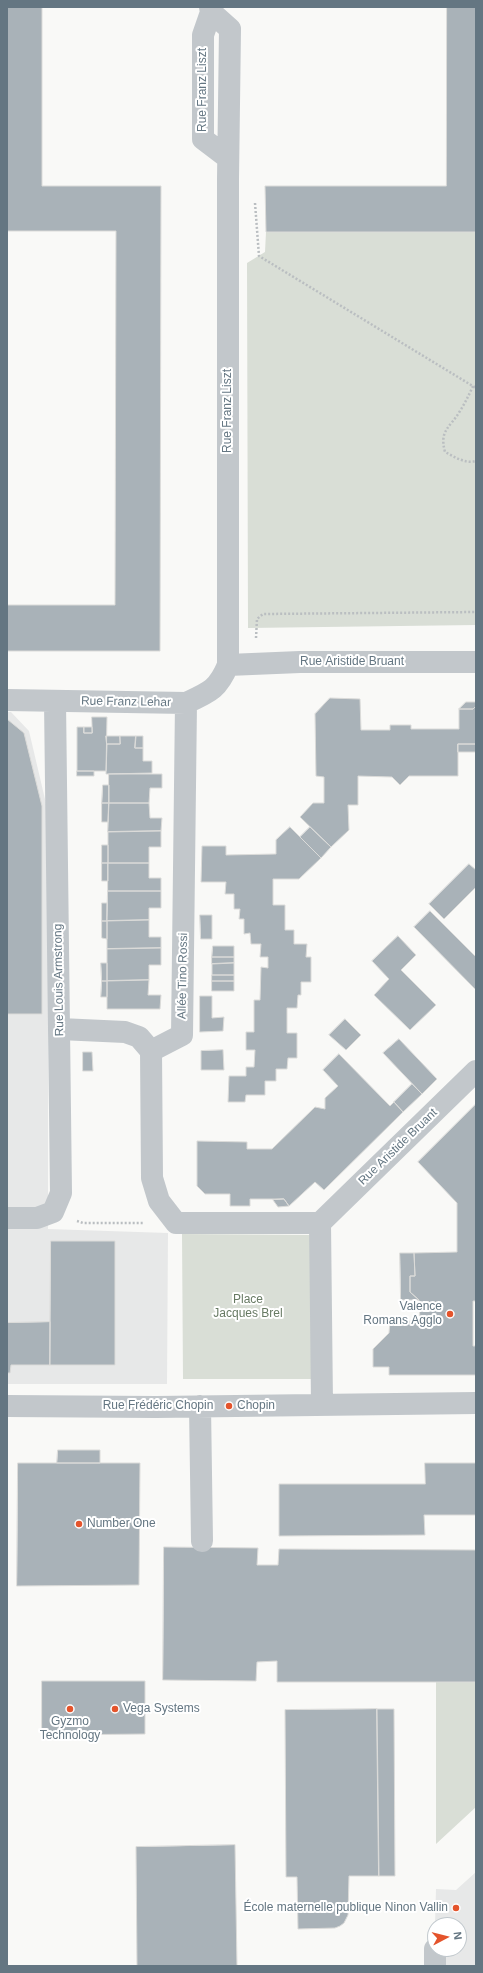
<!DOCTYPE html>
<meta charset="utf-8">
<style>
body{margin:0}
#map{position:relative;width:483px;height:1973px;overflow:hidden;background:#f9f9f7;font-family:Arial,sans-serif}
canvas{display:block}
.frame{position:absolute;inset:0;border:8px solid #647682;pointer-events:none}
.north{position:absolute;left:427px;top:1917px;width:40px;height:40px;box-sizing:border-box;background:#fff;border:1px solid #c1c8cd;border-radius:50%;rotate:83deg;font-size:11px;font-weight:700;line-height:16px;text-align:center;color:#647682}
.north::after{content:'';display:block;margin:auto;width:14px;height:18px;background:#e4542c;clip-path:polygon(50% 0,100% 100%,50% 72%,0 100%)}
</style>
<div id="map">
<canvas width="483" height="1973"></canvas>
<div class="frame"></div>
<div class="north">N</div>
</div>
<script>
const c = document.querySelector('canvas').getContext('2d');
c.lineJoin = 'round';
function fill(path, color) {
  c.fillStyle = color;
  c.fill(path, 'evenodd');
}
function stroke(path, color, width, dash) {
  c.strokeStyle = color;
  c.lineWidth = width;
  c.lineCap = dash ? 'butt' : 'round';
  c.setLineDash(dash || []);
  c.stroke(path);
}
function write(font, color, halo, rows, align = 'center') {
  c.font = font + ' Arial,sans-serif';
  c.lineWidth = 4;
  c.setLineDash([]);
  c.textBaseline = 'middle';
  c.strokeStyle = halo;
  c.fillStyle = color;
  for (const [text, x, y, turn = 0] of rows) {
    c.save();
    c.translate(x, y);
    c.rotate((+turn || 0) * Math.PI / 180);
    c.textAlign = isNaN(turn) ? turn : align;
    if (halo) c.strokeText(text, 0, 0);
    c.fillText(text, 0, 0);
    c.restore();
  }
}
fill(new Path2D(`
 M7,712H11L29,731L48,812V1229L168,1233L167,1384H7Z
 M476,1872V1966H435V1949H459V1925H435L436,1889L456,1890Z`), '#e7e8e8');
fill(new Path2D(`
 M266,232H476V625L248,628L247,263L265,252Z
 M182,1234L314,1235V1379H183Z
 M436,1682H476V1807L436,1844Z`), '#d9ded6');
const building = new Path2D(`
 M7,7H42V186H161L160,651H7V605H115L116,231H7Z
 M447,7H476V232H266L265,186H446Z
 M330,698L360,699L361,730H390V725H411V729H459V709H473L476,706V744H458V776H409L400,785L392,777L358,776V805H348L349,830L331,847L300,817L313,803H324V777L316,776L315,714Z
 M466,702H476V706L473,709H459Z
 M92,717H107L106,771H77V727H84V733H92Z
 M7,719L24,733L42,806V1014H7Z
 M84,727H92V733H84Z
 M106,736H120V744H107Z
 M120,736H136L135,748H143V761H152V773L106,774L107,744H120Z
 M136,736H143V748H135Z
 M458,744H476V752H458Z
 M77,771H94V776H77Z
 M109,774H162V788H150L149,803H109Z
 M103,785H109V803H102Z
 M102,803H109L108,822H102Z
 M109,803H149L150,818H162L161,831L108,832Z
 M290,827L321,858L299,879H273V905H285V930H294V944H307L306,957H311V982H301V995H298L297,1008H287V1033H297V1058H288L287,1069H276V1081H265V1095H246L245,1102H228L229,1076H246V1067H254L255,1050H246V1032H254V1000H260L261,967L268,968V957H260L261,944H251L250,933L244,934V919H239L240,909H234V894H225L226,882H201L202,846H226V855L276,854V840Z
 M310,827L331,847L321,858L300,837Z
 M161,831V847H149V863H108V832Z
 M102,845H108V863H102Z
 M102,863H108V881H102Z
 M108,863H149V878H161V891H108Z
 M469,864L476,870V887L444,919L429,904Z
 M108,891H161V908H149V920L107,921Z
 M102,903H107V921H102Z
 M430,911L476,957V990L414,927Z
 M200,915H212V939H201Z
 M149,920V937H161V948L107,949V921Z
 M102,921H107V939L102,938Z
 M398,936L416,955L401,970L436,1005L410,1030L374,995L389,979L372,961Z
 M213,946H234V957H212Z
 M161,948V965H149V980L107,981V949Z
 M212,957H234V963L212,964Z
 M101,963H107V981H102Z
 M234,963V975H212V964Z
 M212,975H234V981H212Z
 M149,980L148,995H161L160,1009H107V981Z
 M102,981H107V997H101Z
 M212,981H234V991H212Z
 M200,996H212V1018L224,1017L223,1031L200,1032Z
 M345,1019L361,1035L346,1050L329,1035Z
 M399,1039L437,1079L422,1094L383,1053Z
 M223,1050L224,1070H201V1051Z
 M83,1052H92L93,1071H83Z
 M339,1054L390,1106L394,1102L403,1112L324,1190L315,1182L289,1206L284,1199H250V1206H230V1194H205L197,1186V1141L247,1142V1149H272L315,1107L325,1109V1098L338,1086L323,1070Z
 M412,1084L422,1094L403,1112L394,1102Z
 M476,1104V1301H473V1346H476V1375H389V1367H373V1349L389,1333L390,1321H420L419,1300L410,1292V1276H415L414,1253L457,1252V1203L418,1162Z
 M284,1199L289,1206L278,1207L273,1200Z
 M51,1241H115V1365H50Z
 M400,1253H414L415,1276H410V1292L419,1300H401Z
 M50,1322V1365H11L10,1373H7V1323Z
 M58,1450H100V1463H57Z
 M18,1463H140L139,1585L17,1586Z
 M425,1463H476V1515H424L425,1535L279,1536V1484H425Z
 M164,1547L258,1548L257,1565H278L279,1549L476,1550V1682H277V1661L257,1662L256,1681L163,1680Z
 M42,1681H145V1734L42,1735Z
 M377,1709L379,1876H349L348,1915L344,1923L340,1926L335,1928L298,1929L297,1877H286L285,1710Z
 M377,1709H394L395,1876H379Z
 M235,1845L237,1966H137L136,1847Z`);
fill(building, '#a9b2b8');
stroke(building, '#dbdbd9', 1);
stroke(new Path2D(`
 M255,203L259,256L476,388
 M473,386C469,395 465,403 460,411C450,428 439,430 445,452C455,457 465,464 476,461
 M256,638L257,619L263,614L476,612
 M77,1221L83,1223H144`), '#babec1', 2.5, [2, 2]);
stroke(new Path2D(`
 M210,7L211,12L203,35V139L228,158
 M228,665L300,662H476
 M7,700L186,703C210,692 218,689 228,665V179L230,29L211,12
 M60,1029L125,1032L139,1037L151,1051
 M151,1051L182,1035L186,703
 M151,1051L152,1178L159,1201L176,1223H320
 M7,1218H37L53,1212L61,1193L55,701
 M320,1223L476,1071
 M320,1223L322,1404
 M7,1406L156,1407L476,1403
 M200,1406L202,1541
 M435,1949V1966`), '#c2c7cb', 22);
for (const [x, y, r, color] of [
 [450,1314,4,"#e4542c"],
 [229,1406,4,"#e4542c"],
 [79,1524,4,"#e4542c"],
 [70,1709,4,"#e4542c"],
 [115,1709,4,"#e4542c"],
 [456,1908,4,"#e4542c"]
]) {
  const dot = new Path2D();
  dot.arc(x, y, r, 0, 2 * Math.PI);
  c.fillStyle = color;
  c.fill(dot);
  stroke(dot, '#fff', 1.5);
}
write('12px', '#647682', '#fff', [
 ["Rue Franz Liszt",203,90,-90],
 ["Rue Franz Liszt",228,411,-90],
 ["Rue Aristide Bruant",352,662],
 ["Rue Franz Lehar",126,702,1],
 ["Allée Tino Rossi",183,976,-89],
 ["Rue Louis Armstrong",59,980,-91],
 ["Rue Aristide Bruant",398,1147,-44],
 ["Rue Frédéric Chopin",158,1406]
]);
write('12px', '#677a63', '#fff', [
 ["Place",248,1300],
 ["Jacques Brel",248,1314]
]);
write('12px', '#647682', '#fff', [
 ["Valence",442,1307,"right"],
 ["Romans Agglo",442,1321,"right"],
 ["Chopin",237,1406],
 ["Number One",87,1524],
 ["Vega Systems",123,1709],
 ["Gyzmo",70,1722,"center"],
 ["Technology",70,1736,"center"],
 ["École maternelle publique Ninon Vallin",448,1908,"right"]
], 'left');
</script>
